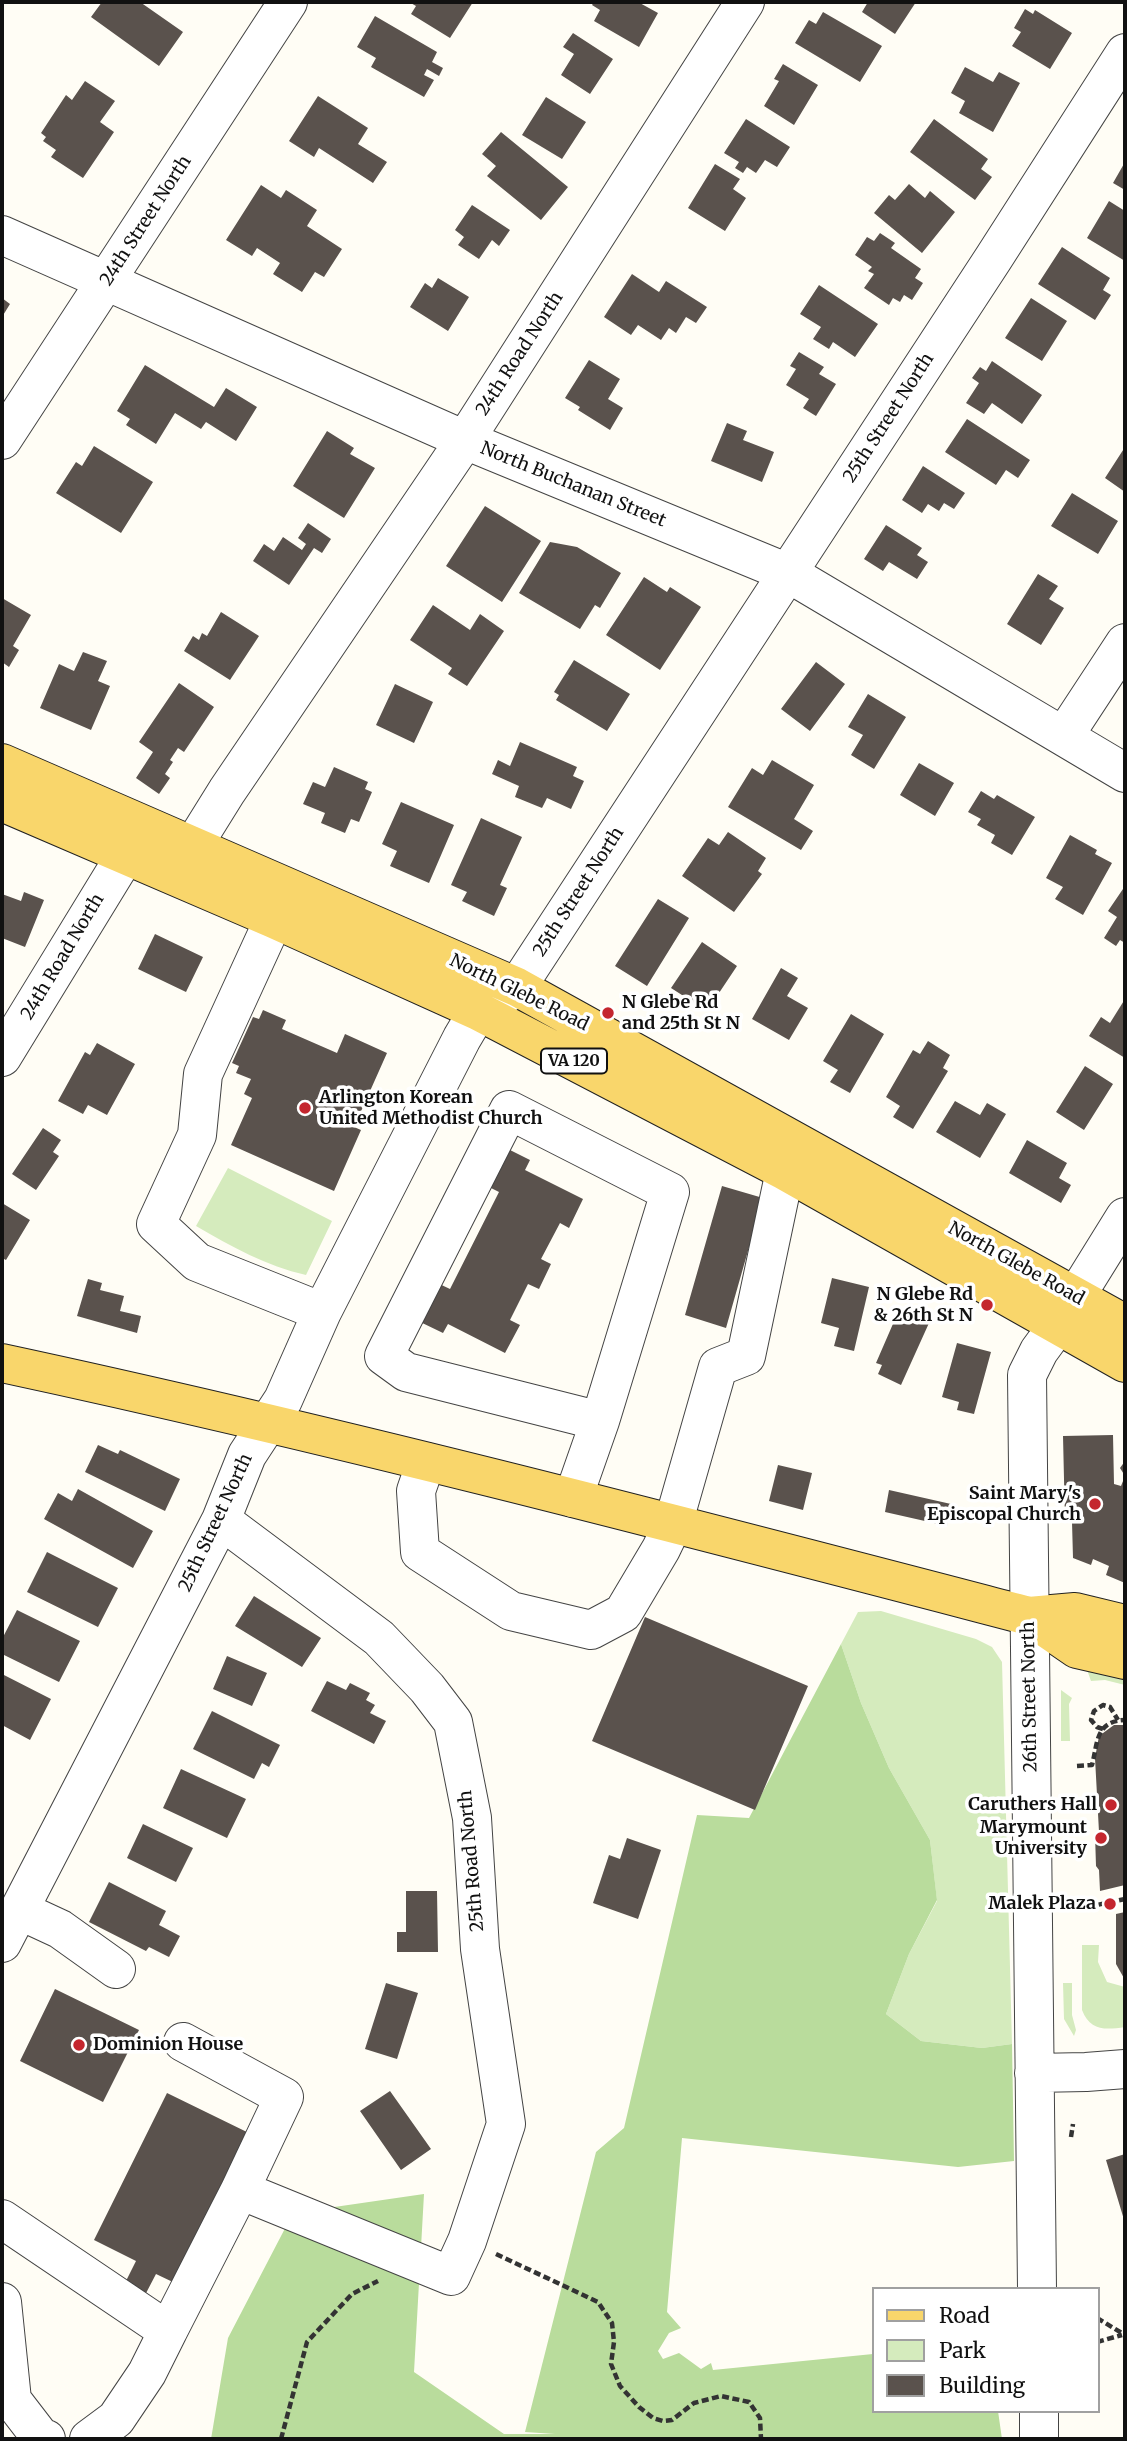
<!DOCTYPE html>
<style>
body{margin:0}
#map{position:relative;width:1127px;height:2441px;overflow:hidden;background:#fffdf5;font-family:Merriweather,serif}
canvas{display:block}
.frame{position:absolute;inset:0;border:4px solid #111;pointer-events:none}
.legend{position:absolute;left:872px;top:2287px;width:228px;height:126px;box-sizing:border-box;background:#fff;border:2px solid #a0a0a0;margin:0;padding:9px 12px;list-style:none;font-size:21px;color:#111}
.legend li{display:flex;align-items:center;gap:14px;height:35px}
.legend b{width:35px;border:2px solid #a0a0a0}
</style>
<div id="map">
<canvas width="1127" height="2441"></canvas>
<div class="frame"></div>
<ul class="legend">
<li><b style="height:9px;background:#f9d66b"></b>Road</li>
<li><b style="height:19px;background:#d5ebbd"></b>Park</li>
<li><b style="height:19px;background:#5a524d"></b>Building</li>
</ul>
</div>
<script>
const c = document.querySelector('canvas').getContext('2d');
c.lineJoin = 'round';
function fill(path, color) {
  c.fillStyle = color;
  c.fill(path, 'evenodd');
}
function stroke(path, color, width, dash) {
  c.strokeStyle = color;
  c.lineWidth = width;
  c.lineCap = dash ? 'butt' : 'round';
  c.setLineDash(dash || []);
  c.stroke(path);
}
function write(font, color, halo, rows, align = 'center') {
  c.font = font + ' Merriweather,serif';
  c.lineWidth = 7;
  c.setLineDash([]);
  c.textBaseline = 'middle';
  c.strokeStyle = halo;
  c.fillStyle = color;
  for (const [text, x, y, turn = 0] of rows) {
    c.save();
    c.translate(x, y);
    c.rotate((+turn || 0) * Math.PI / 180);
    c.textAlign = isNaN(turn) ? turn : align;
    if (halo) c.strokeText(text, 0, 0);
    c.fillText(text, 0, 0);
    c.restore();
  }
}
fill(new Path2D(`
 M228,1168L332,1221L306,1275C266,1266 232,1247 196,1226Z
 M881,1611L976,1639L992,1647L1002,1662L1012,2044L982,2048L921,2041L886,2014L909,1954L937,1901L930,1840L889,1768L861,1703L841,1644L858,1612Z
 M1086,1667L1125,1675V1685L1105,1680L1091,1681Z
 M1061,1690L1072,1698L1069,1704L1070,1741H1061Z
 M1082,1945H1099L1098,1962L1107,1982L1125,1987V2027C1105,2030 1090,2031 1082,2010Z
 M1063,1983H1072V2015L1076,2030L1074,2036L1064,2019Z`), '#d5ebbd');
fill(new Path2D(`
 M841,1644L861,1703L889,1768L930,1840L937,1900L909,1954L886,2014L921,2041L982,2048L1012,2044L1014,2161L958,2167L682,2138L667,2312L681,2328L669,2333L658,2351L663,2359L679,2353L701,2369L711,2363L713,2370L873,2354V2411H998L1002,2439H211L228,2338L293,2213L424,2194L414,2372L504,2434H555L525,2432L596,2152L624,2128L697,1815L749,1818Z`), '#b9dc9c');
fill(new Path2D(`
 M102,2H140L183,32L159,66L91,17Z
 M409,2H473L450,38L411,14L416,6Z
 M594,2H638L658,13L639,47L594,21L600,10L592,5Z
 M868,2H916L895,34L862,12Z
 M1025,9L1033,14L1035,10L1072,33L1050,69L1012,46L1021,32L1014,28Z
 M823,12L882,46L860,82L795,43L809,20L816,24Z
 M375,16L437,52L432,62L443,68L439,76L427,69L424,75L434,80L424,97L371,67L376,58L357,47Z
 M573,33L613,59L590,94L561,75L574,54L563,47Z
 M783,64L818,85L794,125L764,106L779,81L774,79Z
 M965,67L993,82L999,72L1020,83L993,132L959,113L965,101L951,93Z
 M85,81L115,101L100,122L114,132L83,178L51,157L56,150L43,141L46,137L41,133L66,95L72,100Z
 M318,96L368,128L358,144L387,162L373,183L319,148L314,157L289,141Z
 M546,97L586,122L562,159L522,135Z
 M746,119L790,147L777,167L765,160L756,173L747,167L743,173L735,168L739,162L724,153Z
 M934,119L988,159L981,169L992,177L975,200L910,152Z
 M501,132L568,187L541,220L487,176L496,166L482,154Z
 M1125,162V190L1113,183Z
 M715,164L740,179L733,189L746,198L725,231L688,208Z
 M909,184L925,198L930,191L955,212L922,253L874,213L889,195L895,200Z
 M261,185L281,198L286,190L317,210L307,226L342,249L324,277L315,272L302,292L273,274L280,263L257,248L252,256L226,240Z
 M1109,201L1125,211V261L1087,238Z
 M472,205L510,230L499,246L492,240L479,259L458,245L464,237L455,230Z
 M880,233L895,243L891,248L921,269L915,278L923,283L912,300L904,295L900,302L893,298L889,305L864,288L874,274L868,271L872,267L855,255L867,237L874,241Z
 M1062,247L1110,278L1103,290L1111,295L1095,320L1038,284Z
 M632,274L659,292L666,281L707,307L696,323L686,317L676,333L669,328L661,340L638,325L631,335L604,317Z
 M438,278L469,297L448,331L410,307L425,283L432,288Z
 M819,285L878,324L855,357L833,342L829,349L813,339L821,327L800,314Z
 M2,298L10,304L2,317Z
 M1031,298L1067,321L1042,361L1005,338Z
 M799,352L824,367L819,374L836,384L816,416L803,408L809,399L786,385L796,369L790,366Z
 M589,360L620,379L608,399L623,408L610,430L578,410L580,407L565,398Z
 M992,361L1042,395L1022,424L992,403L984,414L966,403L979,383L972,378L980,367L986,371Z
 M145,365L214,407L226,388L257,407L236,441L206,422L201,429L175,413L156,444L126,425L130,419L117,411Z
 M967,419L1030,460L1018,478L1006,470L996,485L945,452Z
 M727,423L747,431L743,440L774,452L762,482L711,461Z
 M327,431L354,448L350,454L375,468L344,518L293,486Z
 M94,446L153,482L121,533L56,493L76,462L82,466Z
 M1125,447V492L1105,478Z
 M923,466L965,493L954,509L944,503L939,511L928,504L922,513L902,500Z
 M1072,493L1118,521L1098,554L1051,526Z
 M485,506L541,541L502,602L446,566Z
 M308,523L331,539L322,553L314,548L289,585L253,561L264,544L274,551L283,537L302,550L306,544L298,538Z
 M886,525L922,548L917,555L928,562L917,579L889,562L883,571L864,559Z
 M550,542L577,547L621,573L600,608L595,605L580,629L519,593Z
 M1038,574L1058,586L1049,599L1064,608L1041,645L1007,624Z
 M644,577L667,592L670,587L701,607L660,670L606,635Z
 M2,598L31,615L13,646L19,650L9,667L2,662Z
 M433,605L470,630L480,614L504,631L467,686L448,674L452,668L410,640Z
 M221,612L259,636L230,680L184,651L193,636L199,640L202,633L207,636Z
 M83,652L107,661L98,681L110,686L91,730L40,708L59,664L74,671Z
 M574,660L630,694L607,731L556,700L559,695L554,692Z
 M816,662L845,684L810,731L781,709Z
 M179,683L214,707L184,752L178,748L170,760L173,762L165,774L170,778L159,794L136,778L153,752L139,742Z
 M395,684L433,702L414,743L376,725Z
 M868,694L906,717L874,769L851,755L863,735L848,727Z
 M520,742L577,767L573,776L584,781L571,809L547,798L542,808L515,797L519,786L492,774L498,760L510,766Z
 M772,760L814,785L794,819L813,831L801,850L728,807L752,768L763,775Z
 M919,763L954,783L935,816L900,795Z
 M334,767L368,782L365,789L372,792L359,822L351,819L345,833L321,823L325,813L303,804L313,782L325,787Z
 M981,791L994,799L997,795L1035,817L1012,855L991,843L995,835L977,825L981,819L968,812Z
 M401,802L454,825L429,883L390,866L397,851L382,844Z
 M481,818L522,837L500,885L507,888L494,916L462,901L467,892L451,885Z
 M728,832L766,858L758,871L762,874L734,912L682,876L708,838L719,845Z
 M1070,835L1097,850L1095,854L1112,863L1083,915L1055,899L1063,887L1046,878Z
 M1125,886V943L1120,940L1116,946L1104,938L1117,917L1108,911Z
 M24,892L44,900L25,947L2,938V894L21,901Z
 M658,899L689,918L647,986L615,966Z
 M155,934L203,957L186,992L138,969Z
 M702,942L737,966L707,1011L671,988Z
 M781,968L798,978L787,996L808,1008L789,1040L752,1019Z
 M1125,999V1058L1089,1036L1101,1017L1110,1023Z
 M263,1010L286,1020L282,1029L337,1053L345,1034L387,1053L354,1127L361,1130L334,1191L231,1145L252,1098L244,1094L251,1079L236,1073L239,1066L232,1063L253,1017L259,1019Z
 M851,1014L884,1034L850,1093L830,1082L838,1070L823,1061Z
 M928,1041L950,1055L943,1068L948,1071L913,1129L893,1117L900,1106L886,1097L913,1050L920,1054Z
 M97,1043L135,1064L107,1115L88,1105L83,1114L58,1101L85,1052L90,1055Z
 M1085,1066L1113,1084L1084,1130L1056,1112Z
 M955,1101L980,1115L987,1103L1006,1114L980,1158L936,1132Z
 M43,1128L61,1140L53,1152L59,1156L36,1190L12,1174Z
 M1027,1140L1067,1163L1059,1178L1071,1185L1061,1203L1009,1173Z
 M502,1146L530,1160L525,1170L583,1199L569,1228L560,1223L541,1259L551,1264L539,1289L528,1284L510,1320L520,1325L505,1353L448,1324L443,1333L414,1319L433,1281L450,1289L499,1192L483,1184Z
 M722,1186L763,1198L726,1328L685,1315Z
 M2,1203L30,1220L6,1260L2,1258Z
 M832,1278L869,1287L854,1351L834,1346L839,1328L821,1323Z
 M88,1279L102,1283L100,1290L124,1296L120,1311L141,1316L137,1333L77,1316Z
 M899,1310L929,1323L901,1385L878,1374L882,1365L876,1363Z
 M957,1343L991,1352L974,1414L957,1410L959,1402L942,1397Z
 M1113,1435L1114,1484L1121,1486L1125,1476L1120,1468L1125,1461V1583L1106,1575L1109,1566L1093,1559L1091,1565L1073,1558L1072,1522H1065L1063,1436Z
 M98,1445L118,1454L120,1450L180,1479L165,1511L85,1472Z
 M778,1465L812,1473L803,1510L769,1501Z
 M78,1489L153,1531L133,1568L44,1519L58,1493L72,1501Z
 M889,1490L951,1504L947,1526L885,1512Z
 M47,1552L118,1588L98,1627L27,1592Z
 M254,1596L321,1638L302,1667L235,1626Z
 M17,1610L80,1641L59,1682L2,1654V1639Z
 M645,1617L808,1686L755,1810L592,1741Z
 M227,1656L267,1673L252,1706L213,1689Z
 M2,1674L51,1699L30,1740L2,1725Z
 M327,1681L346,1690L350,1683L370,1693L366,1700L375,1705L370,1713L386,1721L374,1744L311,1711Z
 M212,1711L280,1745L269,1767L262,1763L254,1779L193,1749Z
 M1114,1725H1125V1885L1100,1891L1099,1870L1096,1866L1095,1834L1099,1832L1095,1758L1099,1736Z
 M181,1769L246,1799L227,1838L163,1808Z
 M143,1824L193,1848L176,1882L127,1858Z
 M627,1838L661,1850L638,1919L593,1903L609,1855L620,1859Z
 M109,1882L166,1911L159,1925L180,1936L169,1957L149,1947L146,1951L89,1922Z
 M406,1891H437L438,1952H397V1932H406Z
 M1125,1912V1980L1116,1964V1914Z
 M386,1983L418,1993L397,2059L365,2049Z
 M55,1989L139,2030L103,2102L20,2061Z
 M390,2091L431,2149L401,2170L360,2111Z
 M167,2093L253,2135L177,2284L156,2274L144,2297L123,2287L136,2261L94,2240Z
 M1125,2154V2223L1106,2160Z`), '#5a524d');
const minor = new Path2D(`
 M2,235L465,440L788,573L1125,773
 M2,440L288,2
 M1064,736L1125,643
 M176,873L227,791L465,440L745,2
 M274,919L203,1074L197,1135L156,1224L197,1262L322,1312
 M2,1057L125,856
 M426,1462L416,1491L420,1552L511,1611L591,1630L623,1613L661,1549L673,1524L718,1367L746,1356L785,1171
 M573,1498L600,1421L406,1372L384,1356L509,1110L670,1192L600,1421
 M221,1520L379,1638L427,1688L453,1722L472,1818L480,1949L506,2124L467,2241L451,2276L240,2190
 M19,1910L60,1929L116,1969
 M2,1943L221,1520L247,1455L283,1400L322,1312L462,1038L478,1011L517,987L993,259L1125,53
 M1034,2073L1086,2072L1125,2069
 M2,2219L168,2331L147,2373L116,2419L89,2439
 M1037,2289L1027,1375L1039,1351L1058,1325L1125,1217
 M2,2302L12,2400L42,2439H46
 M168,2331L240,2190L284,2097L183,2042
 M1039,2411V2439`);
const major = new Path2D(`
 M2,763L517,987L1125,1324
 M2,802L274,919L478,1011L785,1171L1125,1363
 M2,1363C346,1437 688,1527 1029,1616L1077,1649L1125,1660
 M1029,1616L1075,1612L1125,1624`);
stroke(minor, '#444', 40);
stroke(major, '#222', 40);
stroke(new Path2D(`
 M1103,1729L1097,1727L1091,1720L1094,1711L1103,1705L1110,1707L1118,1720
 M1077,1766L1092,1765C1098,1743 1095,1721 1125,1720
 M1078,1909L1125,1899
 M1071,2137L1073,2124
 M496,2254L598,2302L612,2323L614,2342L611,2364L620,2386L639,2407L653,2418L663,2421L672,2420L694,2403L721,2396L749,2402L760,2418L761,2439
 M1097,2318L1125,2335
 M1097,2342L1122,2335
 M281,2439L307,2342L352,2294L378,2281`), '#333', 4.5, [7, 3.5]);
stroke(minor, '#fff', 38);
stroke(major, '#f9d66b', 38);
for (const [x, y, r, color] of [
 [608,1013,7,"#c4262e"],
 [305,1108,7,"#c4262e"],
 [987,1305,7,"#c4262e"],
 [1095,1504,7,"#c4262e"],
 [1111,1805,7,"#c4262e"],
 [1101,1838,7,"#c4262e"],
 [1110,1904,7,"#c4262e"],
 [79,2045,7,"#c4262e"]
]) {
  const dot = new Path2D();
  dot.arc(x, y, r, 0, 2 * Math.PI);
  c.fillStyle = color;
  c.fill(dot);
  stroke(dot, '#fff', 2.5);
}
for (const [x, y, w] of [
 [574,1061,66]
]) {
  const box = new Path2D();
  box.roundRect(x - w / 2, y - 12.5, w, 25, 5);
  c.fillStyle = '#fff';
  c.fill(box);
  stroke(box, '#111', 2);
}
write('bold 16px', '#111', null, [
 ["VA 120",574,1061]
]);
write('18px', '#111', '#fff', [
 ["24th Street North",146,221,-57],
 ["24th Road North",520,354,-57],
 ["25th Street North",889,418,-57],
 ["North Buchanan Street",573,485,22],
 ["25th Street North",579,892,-57],
 ["24th Road North",63,957,-59],
 ["North Glebe Road",519,993,26],
 ["North Glebe Road",1016,1264,29],
 ["25th Street North",216,1523,-65],
 ["26th Street North",1030,1697,-91],
 ["25th Road North",472,1861,-95]
]);
write('bold 18px', '#111', '#fff', [
 ["N Glebe Rd",622,1003,"left"],
 ["and 25th St N",622,1024,"left"],
 ["Arlington Korean",319,1098,"left"],
 ["United Methodist Church",319,1119,"left"],
 ["N Glebe Rd",973,1295],
 ["& 26th St N",973,1316],
 ["Saint Mary's",1081,1494],
 ["Episcopal Church",1081,1515],
 ["Caruthers Hall",1097,1805],
 ["Marymount",1087,1828],
 ["University",1087,1849],
 ["Malek Plaza",1096,1904],
 ["Dominion House",93,2045,"left"]
], 'right');
</script>
